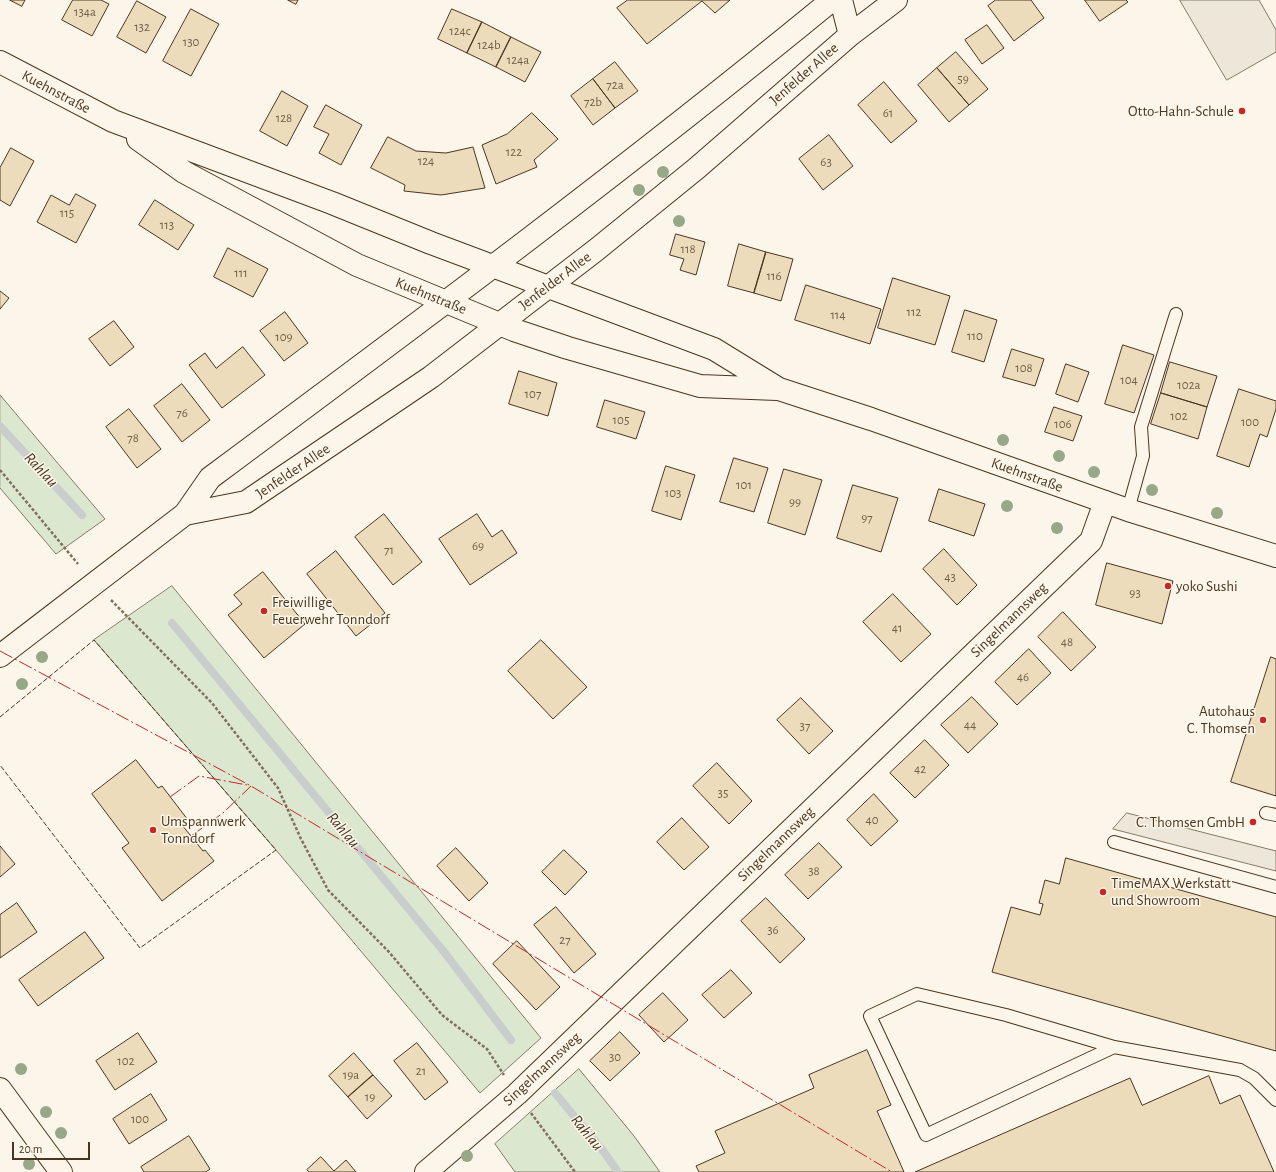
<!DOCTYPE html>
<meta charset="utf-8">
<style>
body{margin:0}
#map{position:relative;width:1276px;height:1172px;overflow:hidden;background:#fbf6e9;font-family:"Alegreya Sans",sans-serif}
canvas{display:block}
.scale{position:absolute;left:12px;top:1142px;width:78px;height:18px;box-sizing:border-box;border:2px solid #4a3520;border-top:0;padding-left:5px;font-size:12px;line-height:14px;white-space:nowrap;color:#4a3520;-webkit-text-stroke:3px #fbf6e9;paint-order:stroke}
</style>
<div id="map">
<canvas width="1276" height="1172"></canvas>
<div class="scale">20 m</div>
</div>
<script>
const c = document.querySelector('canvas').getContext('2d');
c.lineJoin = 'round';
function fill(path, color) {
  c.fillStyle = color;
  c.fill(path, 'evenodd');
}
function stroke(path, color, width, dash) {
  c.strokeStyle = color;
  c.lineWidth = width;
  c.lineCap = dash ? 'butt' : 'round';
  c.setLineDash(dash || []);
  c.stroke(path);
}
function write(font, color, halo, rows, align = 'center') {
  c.font = font + ' "Alegreya Sans",sans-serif';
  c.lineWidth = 3;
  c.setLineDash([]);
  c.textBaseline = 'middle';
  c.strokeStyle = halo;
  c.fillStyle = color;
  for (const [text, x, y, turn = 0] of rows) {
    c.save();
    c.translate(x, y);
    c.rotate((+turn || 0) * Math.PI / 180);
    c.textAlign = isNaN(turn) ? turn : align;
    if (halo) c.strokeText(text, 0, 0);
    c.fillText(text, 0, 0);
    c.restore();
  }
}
const green = new Path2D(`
 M0,395L105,519L56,554L0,488Z
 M172,586L541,1038L480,1093L276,850L94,640Z
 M579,1069L634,1136L660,1172H515L495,1144Z`);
fill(green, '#dce7d0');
stroke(green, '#887966', 1);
const parking = new Path2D(`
 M1180,0H1259L1276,30V52L1227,80Z
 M1127,813L1276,851V871L1113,829Z`);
fill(parking, '#ede7d9');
stroke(parking, '#887966', 1);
stroke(new Path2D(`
 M0,426L82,515
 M172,623L445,953L511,1040
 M555,1093L604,1152L618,1172`), '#c9cecd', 8);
const building = new Path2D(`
 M10,0H25L22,6Z
 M73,0H101L109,4L92,36L62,20Z
 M288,0H298L296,4Z
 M628,0H730L715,13L702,1L647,44L617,8Z
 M996,0H1031L1044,18L1014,41L988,6Z
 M1085,0H1126L1128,2L1100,21Z
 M137,1L166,17L146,53L117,37Z
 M191,9L219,24L191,76L163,61Z
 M452,9L482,22L467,53L438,39Z
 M482,22L511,37L496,67L467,53Z
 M987,25L1004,48L982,64L965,40Z
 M511,37L541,52L525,82L496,67Z
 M956,52L988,89L969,105L937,68Z
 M615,62L638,91L615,108L593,79Z
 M937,68L969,105L949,122L918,85Z
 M593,79L615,108L593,125L571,96Z
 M884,82L917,121L891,143L858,105Z
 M282,91L308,106L287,146L260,131Z
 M326,105L362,125L341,165L319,153L329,134L314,127Z
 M532,113L558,139L534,160L537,167L496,184L482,145L507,134Z
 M829,135L853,166L823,190L799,159Z
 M388,137L416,151L446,153L473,147L485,188L441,195L404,191L405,185L371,168Z
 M11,148L34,161L10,206L0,200V168Z
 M76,194L96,205L76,243L37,222L51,195L69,205Z
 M155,200L194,225L178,250L139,225Z
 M676,234L705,242L696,275L680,270L684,259L670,255Z
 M739,244L766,252L754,293L728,286Z
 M228,248L268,269L253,297L214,277Z
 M766,252L793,259L781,301L754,293Z
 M893,278L950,296L935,345L878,328Z
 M806,285L881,309L870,344L795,320Z
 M0,291L9,298L0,309Z
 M965,310L997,320L984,362L952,352Z
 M285,312L308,343L284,361L260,331Z
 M114,321L134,347L110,366L89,339Z
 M1123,345L1154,355L1134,413L1105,404Z
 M243,347L265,375L222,408L189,365L205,353L216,368Z
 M1012,349L1044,359L1035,386L1003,377Z
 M1170,362L1217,376L1207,407L1161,393Z
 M1066,364L1089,372L1078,402L1056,394Z
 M519,371L557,383L548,416L509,404Z
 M182,384L210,420L182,442L154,406Z
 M1239,389L1276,401V409L1267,437L1260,434L1249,467L1217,456Z
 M1161,393L1207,407L1198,439L1151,424Z
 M605,400L645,412L636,439L597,427Z
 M1054,407L1082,416L1073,441L1045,432Z
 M129,409L161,449L137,468L106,427Z
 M734,458L768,468L754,512L720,502Z
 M666,466L695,475L681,520L652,511Z
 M784,469L822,480L805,535L768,523Z
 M853,485L898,498L881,552L837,538Z
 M939,489L985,504L974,536L929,521Z
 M384,514L422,562L393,585L355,537Z
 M477,514L492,537L502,530L517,553L470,585L439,539Z
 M944,549L977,585L957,605L923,569Z
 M336,551L385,613L356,636L307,574Z
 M1107,563L1173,581L1162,624L1096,605Z
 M263,572L305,624L264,658L228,615L242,604L234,595Z
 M893,594L931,634L901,662L863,622Z
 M1063,612L1096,647L1071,671L1038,637Z
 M541,640L587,687L553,719L508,671Z
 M1029,649L1051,673L1017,705L995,682Z
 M1271,657L1276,659V796L1231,782Z
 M972,697L998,724L968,753L941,725Z
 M801,698L833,731L809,754L777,720Z
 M925,740L949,765L915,798L890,773Z
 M136,760L158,788L162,786L188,820L182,825L203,851L205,850L214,861L162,901L122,848L129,843L92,794Z
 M717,763L752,801L729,824L693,786Z
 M874,794L898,821L871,846L847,820Z
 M682,818L709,847L684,870L657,842Z
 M819,843L842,867L808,899L785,875Z
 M0,846L15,864L0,877Z
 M456,848L488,883L469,901L437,866Z
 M564,850L587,872L565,895L542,872Z
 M1066,858L1276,917V1051L992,972L1011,907L1040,915L1043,904L1039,903L1045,880L1059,884Z
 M766,898L805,939L780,963L741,921Z
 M17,903L37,932L0,958V915Z
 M556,907L596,954L574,973L534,925Z
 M85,932L104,958L38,1006L19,980Z
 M517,941L560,987L536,1010L493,964Z
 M731,970L752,993L724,1018L702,995Z
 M663,993L688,1020L664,1042L639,1015Z
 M620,1032L640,1053L610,1081L590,1061Z
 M138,1033L157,1062L115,1090L96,1061Z
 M417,1043L448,1082L425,1100L394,1061Z
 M867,1050L891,1105L877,1111L904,1172H699L696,1166L725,1153L715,1131L814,1088L809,1075Z
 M354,1053L373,1075L348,1097L329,1076Z
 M373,1075L392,1096L367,1119L348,1097Z
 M1209,1076L1220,1104L1240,1095L1274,1172H915L1130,1078L1142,1105Z
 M151,1094L167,1120L129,1144L113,1119Z
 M189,1136L210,1169L206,1172H144L141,1167Z
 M321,1157L334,1171L346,1160L356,1172H309L307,1170Z`);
fill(building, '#ecdcbc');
stroke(building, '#4a3520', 1);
const lane = new Path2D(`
 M1128,510L1143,456L1141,427L1176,314
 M1266,813L1276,815
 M1114,842L1276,887
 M1114,1047L926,1135L870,1016L917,994L1006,1015L1114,1047L1240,1070L1254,1078L1276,1100`);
const street = new Path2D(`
 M0,1089L61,1172
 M426,1172L517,1094L1091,541L1105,502`);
const secondary = new Path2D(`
 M841,0L850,35
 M0,62L113,121L332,203L431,243L714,349L779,389L871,419L1128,510L1276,556
 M138,139L184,172L357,265L514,330L568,348L700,386L777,389
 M185,514L246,502L431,377L596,250L697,168L850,35L896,0
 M0,656L185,514L210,478C420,322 630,166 832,0`);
stroke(lane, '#4a3520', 14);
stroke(street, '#4a3520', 24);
stroke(secondary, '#4a3520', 24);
stroke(new Path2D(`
 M0,470L78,564
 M111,600L212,703L278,788L301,839L328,890L389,952L442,1015L487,1049L504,1075
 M531,1113L575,1172`), '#7f6f5c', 2.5, [3, 2]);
stroke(lane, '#fbf6e9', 12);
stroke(street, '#fbf6e9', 22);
stroke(secondary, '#fbf6e9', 22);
stroke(new Path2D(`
 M0,717L94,640L276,850L140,948L0,765`), '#4a3520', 1, [5, 2]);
stroke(new Path2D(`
 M0,651L251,786L892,1172
 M170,797L199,776L247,785
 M191,836L223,813L251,786`), '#c62828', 1, [14, 3, 2, 3]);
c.fillStyle = '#96a887';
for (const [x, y] of [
 [663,172],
 [639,190],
 [679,221],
 [1003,440],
 [1059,456],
 [1094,472],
 [1152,490],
 [1007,506],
 [1217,513],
 [1057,528],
 [42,657],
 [22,684],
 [21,1069],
 [46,1112],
 [61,1133],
 [467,1156],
 [29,1164]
]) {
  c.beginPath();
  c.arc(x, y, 6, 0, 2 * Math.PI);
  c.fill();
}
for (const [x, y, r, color] of [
 [1242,111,4,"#c62828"],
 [1168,586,4,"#c62828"],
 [264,611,4,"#c62828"],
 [1263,720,4,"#c62828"],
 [1253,822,4,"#c62828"],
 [153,830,4,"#c62828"],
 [1103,892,4,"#c62828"]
]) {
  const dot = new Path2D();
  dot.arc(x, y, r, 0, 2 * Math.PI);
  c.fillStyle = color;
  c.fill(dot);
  stroke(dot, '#fbf6e9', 1.5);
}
write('13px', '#725f47', null, [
 ["134a",85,12],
 ["132",142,27],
 ["124c",460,31],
 ["130",191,42],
 ["124b",489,45],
 ["124a",518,60],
 ["59",963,79],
 ["72a",615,85],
 ["72b",593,102],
 ["61",888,113],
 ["128",284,118],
 ["122",514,152],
 ["124",426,161],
 ["63",826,162],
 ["115",67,213],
 ["113",167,225],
 ["118",688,249],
 ["111",241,273],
 ["116",774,276],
 ["112",914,312],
 ["114",838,315],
 ["110",975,336],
 ["109",284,337],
 ["108",1024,368],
 ["104",1129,380],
 ["102a",1189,385],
 ["107",533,394],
 ["76",182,413],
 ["102",1179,416],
 ["105",621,420],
 ["100",1250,422],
 ["106",1063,424],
 ["78",133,438],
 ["101",744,485],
 ["103",673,493],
 ["99",795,502],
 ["97",867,518],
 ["69",478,546],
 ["71",389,550],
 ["43",950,577],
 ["93",1135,593],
 ["41",897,628],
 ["48",1067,642],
 ["46",1023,677],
 ["44",970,725],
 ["37",805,726],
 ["42",920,769],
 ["35",723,793],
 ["40",872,820],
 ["38",814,871],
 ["36",773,930],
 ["27",565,940],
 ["30",615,1057],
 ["102",126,1061],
 ["21",421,1071],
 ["19a",351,1075],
 ["19",370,1097],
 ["100",140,1119]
]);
write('15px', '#4a3520', '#fbf6e9', [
 ["Jenfelder Allee",804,74,-41],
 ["Kuehnstraße",56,92,28],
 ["Jenfelder Allee",555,281,-37],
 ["Kuehnstraße",431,296,22],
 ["Jenfelder Allee",293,471,-34],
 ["Kuehnstraße",1027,475,20],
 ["Singelmannsweg",1009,620,-44],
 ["Singelmannsweg",776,844,-44],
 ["Singelmannsweg",542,1069,-43]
]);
write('15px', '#4a3520', '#fbf6e9', [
 ["Otto-Hahn-Schule",1234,111,"right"],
 ["yoko Sushi",1176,586],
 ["Freiwillige",272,602],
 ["Feuerwehr Tonndorf",272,619],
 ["Autohaus",1255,711,"right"],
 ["C. Thomsen",1255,728,"right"],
 ["Umspannwerk",161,821],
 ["Tonndorf",161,838],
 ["C. Thomsen GmbH",1245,822,"right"],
 ["TimeMAX Werkstatt",1111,883],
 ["und Showroom",1111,900]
], 'left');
write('italic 16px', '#4a3520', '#fbf6e9', [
 ["Rahlau",41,470,47],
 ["Rahlau",343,830,50],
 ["Rahlau",587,1133,51]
]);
</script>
